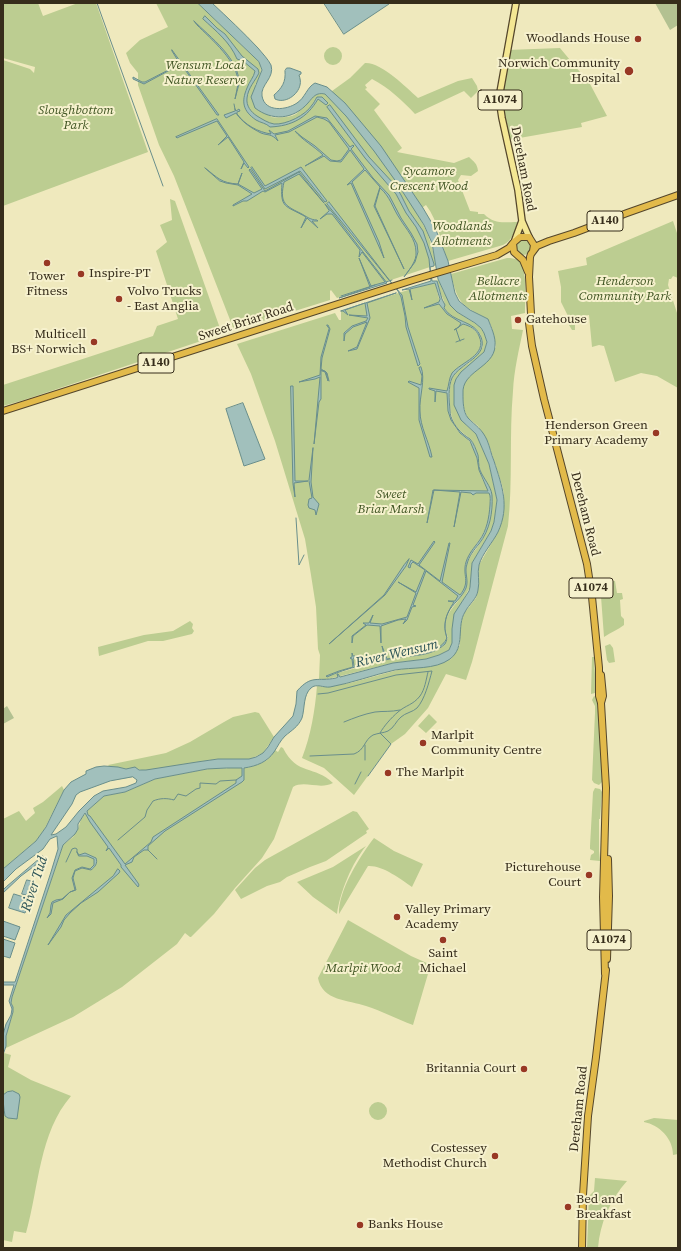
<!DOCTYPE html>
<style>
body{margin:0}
#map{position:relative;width:681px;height:1251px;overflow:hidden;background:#efe9bd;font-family:"Source Serif 4",serif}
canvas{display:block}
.frame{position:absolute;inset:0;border:4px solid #362d1b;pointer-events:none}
</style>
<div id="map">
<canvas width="681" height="1251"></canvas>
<div class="frame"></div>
</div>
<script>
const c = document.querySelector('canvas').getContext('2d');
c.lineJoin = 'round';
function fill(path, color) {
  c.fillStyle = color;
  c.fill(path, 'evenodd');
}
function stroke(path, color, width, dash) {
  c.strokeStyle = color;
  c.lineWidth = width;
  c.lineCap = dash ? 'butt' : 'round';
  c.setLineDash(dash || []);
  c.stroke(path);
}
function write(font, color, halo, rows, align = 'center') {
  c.font = font + ' "Source Serif 4",serif';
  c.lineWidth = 4;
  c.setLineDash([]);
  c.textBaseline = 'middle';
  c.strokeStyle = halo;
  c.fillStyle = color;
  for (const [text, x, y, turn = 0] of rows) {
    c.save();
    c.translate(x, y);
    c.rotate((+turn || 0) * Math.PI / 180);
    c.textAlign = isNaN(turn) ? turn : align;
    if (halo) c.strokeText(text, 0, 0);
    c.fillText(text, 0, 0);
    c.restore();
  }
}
fill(new Path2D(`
 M3,3H38L43,16L78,3H96L148,152L3,206V60L30,69L34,73L35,67L3,58Z
 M156,3H198L259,62C263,71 260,78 255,85L271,117C279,118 289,118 296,114C299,111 305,107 308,103C313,97 316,92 325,94L328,97L332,91L350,78L365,63C381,62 406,87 418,98L458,81L472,78L477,86L478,91L471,98L464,91L415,114C402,100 389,88 372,79L365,85L367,88L365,89L380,104L374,110L402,148L397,152L454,163L469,157C474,162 477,163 478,171L471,176L461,175L458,180L470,211L478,212V214H484C495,225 504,222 518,222C515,231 512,241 503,245L448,261C440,242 439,222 426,205L416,212C428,231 432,244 436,265L337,298L331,290L330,291V300L234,330L174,176L159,145L138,85V73L130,63L126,53L140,40L168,27Z
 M324 56a9 9 0 1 1 18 0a9 9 0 1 1-18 0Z
 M560,48L590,84L607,116L581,123L582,127L508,140L503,109L502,89L508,50Z
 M170,199L175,201L222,334L24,400L3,406V385L153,336L157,326L178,319L156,251L167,242L160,225L172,220Z
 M673,221L678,236V278L673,276L671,279H669L668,285L678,316V388L657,376L641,373L615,382L604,346L599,345L592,347L589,315L575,317V330H572L566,320L569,318L561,302V287L558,271L587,265L586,258Z
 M515 247a8 8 0 1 1 16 0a8 8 0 1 1-16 0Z
 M507,258C511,258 515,258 519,261C528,269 525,301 525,313L511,316L512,329L523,330C519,350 514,370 513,391C509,436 513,481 508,526L472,662L466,680L446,674L428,708L405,734L391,744L354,795L324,768L302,758C311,735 315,710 317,686L325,687L350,683L405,668L430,666L451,659L460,645V627L462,618L465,612L476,598L478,591L479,565L499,530L504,511V494L502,485L488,442L478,426L467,417L464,408L462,391L463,385L466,380L496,347L492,328L488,319C461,305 458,304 451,274Z
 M438,279L443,291L457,312L479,326L484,333L487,342L484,352L456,379L466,425L476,434L480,443L489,464L497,500L494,522L491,531L472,563L470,587L461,604L452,629V643L449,650L439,655L426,659L393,663L324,680L319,679L320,655L318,649L316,607L311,575L305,539L275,441L251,374L237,344L335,313L339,320H341V311L421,286L435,283C437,289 440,307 445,311C455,323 474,323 480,338C486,355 461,363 453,374C449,378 448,389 448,394C448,410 450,424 462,435C464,437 467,438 469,441C478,450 477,466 482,478C484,483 489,488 490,494C491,498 490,511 490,515C487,535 471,547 465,566C464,573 468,581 465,587C464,590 462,592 460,595C450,608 440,621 447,638L443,645L425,653L400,656L378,661L339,671L326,676L394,658L425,654L443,646L448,638C439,614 456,608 465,590C470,581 464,572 467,563C471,553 479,547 483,538C486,532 489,524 490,518C492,512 492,502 492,497C491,487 482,478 480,469C477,459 478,449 471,440C467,435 460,432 456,426C449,416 447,388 453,376C456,370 463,367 469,363C474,358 478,352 483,347C483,319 457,327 446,310C443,307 445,304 444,301C441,295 439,288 437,281Z
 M615,581L617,593H622L623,599L620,600L621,616L624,619V625C618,630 611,632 604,637L600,583Z
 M190,621L193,624L192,628L194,631L192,634L163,641H148L99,656L98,647L144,635L173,631Z
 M610,644L613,648L615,662L609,663L607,660L605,646Z
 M592,657H594L596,691L595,693L591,694Z
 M594,696L597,698L603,781L599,785L594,783L592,780L595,713V706L592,700Z
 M255,712L259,713L274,737L263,753L250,759H218L146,771L133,768L126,769L118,767L111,768L108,765L166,753L190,742L224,722L233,717Z
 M429,714L437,722L426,733L418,726Z
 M281,747L283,748C297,776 315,765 333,783C320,790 304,780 293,787L274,839L262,858L235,888L214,914L191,937H190L185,933L177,944L122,987L73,1017L6,1048V1036L13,1012V1007L11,1003L12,997L63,845L73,837L78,829L81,819L86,813L88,815L87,811L88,810L104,796L125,792L155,779L207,769L251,767L267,760L275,750L278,752Z
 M62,786L64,790L44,830L36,841L3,869V819L19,811L26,821L35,813L33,808L43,802Z
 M595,788L600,789L602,792L600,819H599V851L600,861L590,860L591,855L594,853V851L590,849V846L593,792Z
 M353,811L357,812L369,829L366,831L367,833L326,861L310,867L287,877L280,882L267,886L241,899L235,890L255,868L265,860Z
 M374,838L394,851L423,864L412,887C401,879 382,865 368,866L339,914C338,891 360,856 374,838Z
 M366,846C352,863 340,892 337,914L313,897L297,882L333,867Z
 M348,920L411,956L429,964L430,967L413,1025C397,1019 382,1011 366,1006C349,1000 322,1001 318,978Z
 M4,1053L11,1055L8,1067L31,1080L71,1096C39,1133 39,1187 26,1233L14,1231L12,1242L3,1240V1054Z
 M369 1111a9 9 0 1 1 18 0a9 9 0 1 1-18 0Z
 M654,1118L678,1120V1154L673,1155C673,1138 659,1125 644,1122V1121Z
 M595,1178L627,1181C610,1200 600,1223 598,1248H587L589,1196L594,1191Z`), '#bccd91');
fill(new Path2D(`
 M655,3H678V25L670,30Z
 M7,706L14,718L3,724V709Z`), '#b3c191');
const water = new Path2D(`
 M198,3H212C228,18 243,32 258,48C262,53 268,59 271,65C275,78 260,85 262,96C265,113 287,110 297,103C305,98 307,87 315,83L327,87L345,103L381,146L423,208L436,230L448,261L455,293L459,301L470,310L488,319C491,327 496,337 495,346C494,368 461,371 463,394C463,401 463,412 468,418C476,426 482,429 487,440C490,447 491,454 494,461C502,486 510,506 498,532C493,542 482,554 479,565C477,573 480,582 478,590C477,599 469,604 465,612C456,626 466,647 450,659C435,670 412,667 395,670C373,675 352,683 330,687C324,688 316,683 311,688C303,695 305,708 302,718C298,727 292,730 285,736C280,741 278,746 274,752C267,762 257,766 244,768V780L242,782L165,831L148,846V850H144L134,857L132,862L125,865L138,883L139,885L138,887L121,867V865L109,848L106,851L108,847L90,822L85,813L78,824V829L75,834L63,845L12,997L11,1003L13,1007V1012L6,1036V1046L3,1055V1035L6,1024L11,1015L12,1009L9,1001L14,985H3V982H15L51,872L58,849L57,836L50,839L43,849L16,869L3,882V869L36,841L46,827L64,790L71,782L86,774V771L96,767L104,766L118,767L126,769L135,767L139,770H146L197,762L218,759H249L256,757L263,753L268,747L274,737L293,716L296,704L297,691C312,674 317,682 336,678L338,677L337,674H338L340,677L393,663L426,659L439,655L449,650L452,643V629L454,614L469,591L470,587L472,563L491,531L494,522L497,500L489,464L476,434L461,420L454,405V385L456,379L461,372L484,352L487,342L484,333L481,328L475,323L457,312L450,305L438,279L432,243L424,225L397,183L374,151L346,116L325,94C316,92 313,97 308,103C293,120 272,121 255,108L251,97L262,70L259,62ZM227,768H242V776L236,780V783L153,837L151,842L125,864L90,816L88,815L87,811L104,796L125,792L155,779L207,769ZM133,777L137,780L136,783L126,787L103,791L94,796L79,811L66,827L56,834L51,835L72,804L76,795L80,792L110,781Z
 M324,3H389V4L344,34Z
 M205,16L217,28L225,34L242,56L258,69L259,73C255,81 248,88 247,98C246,106 251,112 257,116C262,119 268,123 274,124C286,125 306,115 312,105C314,103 315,100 317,97H322L328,103L326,105L318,99C307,118 292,126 270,127C266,123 261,123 256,120C243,111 241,102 247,88C249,82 254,77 255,71L243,61L237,59C230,42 216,31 203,19Z
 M194,21C210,37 240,59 239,84C238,89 236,94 235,99C236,94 237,89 238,84C239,62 211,39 197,25Z
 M172,50L219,115H217L181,64L144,84L133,79V77L142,82H145L180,64L172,51Z
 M287,68H290L301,72V74L299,75C300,78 301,82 300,85C298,95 285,104 275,99L274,95C282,88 286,82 285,71Z
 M330,105L369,157L395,185L401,195L409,211L423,231L434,264V266L430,267L432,281H437L442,299L445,305L444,308C453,323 475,320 481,337C489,357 460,363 452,378C448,387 449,400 450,410C450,419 456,428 463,434C465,436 468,437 470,439C474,443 476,450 478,455C479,460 478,465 480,470C483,478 491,486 492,495C493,512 490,530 479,544C474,550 469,556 467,564C464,572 469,580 466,588C462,598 452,604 448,613C446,617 445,622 445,627C445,635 449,637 445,644C431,657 412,655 395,658C374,662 346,668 327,677L326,676L339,671L353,667L352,659L350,658L352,657V653L353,656H355L353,659L354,666L355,667L385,659L382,646L387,659C405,655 438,657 447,638C442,625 446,614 454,602L448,601H455L458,596L426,571L413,605L416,606L412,607L407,620L403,624L406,619L398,620L381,626V643L380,626L367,625L353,636L352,643V636L366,625L363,623H369L373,615L370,623L382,624L407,617L416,593L398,582L416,592L425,570L413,562L411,564L410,568L408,567L411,560L418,564L434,541L435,542L419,565L440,581L449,543H450L442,582L460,595C471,581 462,576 466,562C469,553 474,548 479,541C487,530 489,518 490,505C490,500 491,497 489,493H476L473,495L471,493L461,492L454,527L460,492L434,490L427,523L433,490L488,491L479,470L477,458L470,441L460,433L451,420L448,411L447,393L436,391L435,402V391L429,389V388L447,391C449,385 449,378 452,373C461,362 488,355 479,336C476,329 470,326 463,324L454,330L459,327L461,323L447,314L439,304L424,308L439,302L440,299L435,283L410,289L412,300L409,289L402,290L431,281L429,259L424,243L416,227L406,213L396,194L365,158L327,107Z
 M235,109L236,111L239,109L240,111L237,112V114C245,125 258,132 271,134L269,130L274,134L288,131L315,116L327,118L350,147L353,145L354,146L351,149L373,178L389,195L401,218L411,233L417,244L418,252L415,262L404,277C409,270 417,261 416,252C416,239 406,229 400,219C393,209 390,196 380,188L375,206L404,269L374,206L380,187L365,170L352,182L379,242L384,258L351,183L347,185L364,169L350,150L341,162L330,161L324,156L305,166L323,155C314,146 302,140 295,131L302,137L315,146L331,160L337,161L341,160L349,149L329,122L324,119L317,117L289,132L275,135L278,141C271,133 269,136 261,133C251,128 242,122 236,113L226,118L224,115L235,111Z
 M217,119L249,167L248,168L244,163L241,169L244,162L228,137L218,145L227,136L217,121L179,137L177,138L176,137Z
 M252,167L265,186L301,167L327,201L325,202L300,171L265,189L251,168Z
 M205,168C218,178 221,183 238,184L242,173L238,184L254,193L262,189L249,170L250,169L265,191L299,172L324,203L299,174L284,182C280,201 283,205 300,213C306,216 310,220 317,220L318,221H312L318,228L307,218L301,228L306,217C285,205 280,209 282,183L265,192L263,191L247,201H243L233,206V205L252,194L238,185L226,183L220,181Z
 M329,202L390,281L402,295L408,327L420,364L418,366L406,327L405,316L401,297L398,291L327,204Z
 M325,204L333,213L387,283L339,298L370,287L359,258L371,286L385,282L362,252L359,257L360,250L332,214H327L320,219L329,211Z
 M396,293L367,303L370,318L357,349L348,351L357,347L367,322L353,327L345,334L344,341V333L352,326L366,321L368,318L349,315L367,316L365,303L345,310L348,315L343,311H341Z
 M327,325H328L330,329L322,358L321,369L326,372L328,380V381L325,372L321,370V399L319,402L314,444L320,377L315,379L299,382L320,375L321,357L329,329Z
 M421,367C426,379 419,397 420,411C420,427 429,441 432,457H430L419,420V388L408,382L409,381L421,385L422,376L419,368Z
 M291,386H293L295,481H308L294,483L295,497L293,484Z
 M243,403L265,459L244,466L226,409Z
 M313,448L311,482L313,497L319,504L316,515L315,510L309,508L308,505L309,499L312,498L309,481Z
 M409,559L406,566L385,595L329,644L384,595L404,565Z
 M77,852L79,855L85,853L96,858C98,863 95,867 91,870L82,868L75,871L73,878L76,890L70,892L63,899L53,903L51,914L47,918L50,913L51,905L52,902L56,900L62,899L70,892L75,890L72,878L75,870L82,867L90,869L94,865V859L87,856H79Z
 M43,856L45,858L21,876L3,893V890L6,887Z
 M118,869L120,871L119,873L98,892L81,903L70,913L64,920L61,927L48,945L66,915L113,876Z
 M27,880L35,882L30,896L22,894Z
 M14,894L30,899L25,913L9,908Z
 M3,921L20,927L15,940L3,936Z
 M3,939L15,943L10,958L3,956Z
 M13,1091L19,1094L20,1097L17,1119L8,1118L5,1116C4,1109 3,1102 3,1095L7,1092Z`);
fill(water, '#a1c0bc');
stroke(water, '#698e8b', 1);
stroke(new Path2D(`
 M97,3L163,186
 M234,104L235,109
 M386,282L392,280
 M341,296L375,285
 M456,329L460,341
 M456,342L464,339
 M322,371H325L327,373L329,381
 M296,518L299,565L304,555
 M344,722C354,718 364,714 375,712C383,711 391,712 400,710
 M310,756L354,754C365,750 364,740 373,735C378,733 384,733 388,731C394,728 396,721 401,717C405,713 413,712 417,708C425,699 429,682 432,671L396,675L328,693L318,694
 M365,760V745
 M368,776L391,744L380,733C384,726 391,718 398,712C406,705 413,705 420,696C425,689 426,680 428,672
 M355,784L361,772
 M118,840L145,817L147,810L153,801C160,798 167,798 174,800L178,794L186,796L196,789L200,788V783L216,784L220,781L236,780
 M148,850L157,859
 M66,862L72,849L75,848L77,849V852`), '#698e8b', 1);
const major = new Path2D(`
 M516,3L499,98L502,118L518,190L522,221L529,237
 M515,240L522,221`);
const highway = new Path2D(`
 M528,272L523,260L514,252L513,243L520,237H529L534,245L533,251
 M3,411L413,280L497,255L509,248L513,243
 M601,703L603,696L601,675
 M607,959L609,896L608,859
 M605,974L603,897L606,788L601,703L599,696V668L592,597L587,564L544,399L532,346L529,323L531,314L529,277L530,257L531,254L537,246L549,241L574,233L627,213L678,195
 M582,1248L583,1195L588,1116L596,1057L606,970`);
stroke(major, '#54462b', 8);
stroke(highway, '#54462b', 8);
stroke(major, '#f4e793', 5.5);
stroke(highway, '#e2ba4a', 6);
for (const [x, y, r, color] of [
 [638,39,4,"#983824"],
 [629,71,5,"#983824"],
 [47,263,4,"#983824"],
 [81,274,4,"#983824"],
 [119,299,4,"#983824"],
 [518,320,4,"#983824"],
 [94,342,4,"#983824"],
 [656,433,4,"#983824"],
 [423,743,4,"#983824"],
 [388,773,4,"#983824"],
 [589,875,4,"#983824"],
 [397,917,4,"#983824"],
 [443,940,4,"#983824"],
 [524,1069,4,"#983824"],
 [495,1156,4,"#983824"],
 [568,1207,4,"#983824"],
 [360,1225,4,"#983824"]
]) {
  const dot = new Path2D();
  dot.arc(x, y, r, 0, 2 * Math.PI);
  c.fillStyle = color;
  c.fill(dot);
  stroke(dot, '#f6f1cd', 1.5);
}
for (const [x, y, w] of [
 [500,100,44],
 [605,221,36],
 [156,363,36],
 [591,588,44],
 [609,940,44]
]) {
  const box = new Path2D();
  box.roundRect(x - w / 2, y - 10, w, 20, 3);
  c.fillStyle = '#f6f1cd';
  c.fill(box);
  stroke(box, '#362d1b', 1);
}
write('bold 12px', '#362d1b', null, [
 ["A1074",500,100],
 ["A140",605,221],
 ["A140",156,363],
 ["A1074",591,588],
 ["A1074",609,940]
]);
write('13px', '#362d1b', '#f6f1cd', [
 ["Woodlands House",630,39,"right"],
 ["Norwich Community",620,64,"right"],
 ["Hospital",620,79,"right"],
 ["Inspire-PT",89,274],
 ["Tower",47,277,"center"],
 ["Fitness",47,292,"center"],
 ["Volvo Trucks",127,292],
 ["- East Anglia",127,307],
 ["Gatehouse",526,320],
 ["Multicell",86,335,"right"],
 ["BS+ Norwich",86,350,"right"],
 ["Henderson Green",648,426,"right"],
 ["Primary Academy",648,441,"right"],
 ["Marlpit",431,736],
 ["Community Centre",431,751],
 ["The Marlpit",396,773],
 ["Picturehouse",581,868,"right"],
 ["Court",581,883,"right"],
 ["Valley Primary",405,910],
 ["Academy",405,925],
 ["Saint",443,954,"center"],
 ["Michael",443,969,"center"],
 ["Britannia Court",516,1069,"right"],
 ["Costessey",487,1149,"right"],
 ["Methodist Church",487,1164,"right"],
 ["Bed and",576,1200],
 ["Breakfast",576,1215],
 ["Banks House",368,1225]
], 'left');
write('italic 13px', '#3e5321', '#f6f1cd', [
 ["Wensum Local",205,66],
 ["Nature Reserve",205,81],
 ["Sloughbottom",76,111],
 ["Park",76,126],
 ["Sycamore",429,172],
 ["Crescent Wood",429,187],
 ["Woodlands",462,227],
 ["Allotments",462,242],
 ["Bellacre",498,282],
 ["Allotments",498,297],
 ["Henderson",625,282],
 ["Community Park",625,297],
 ["Sweet",391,495],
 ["Briar Marsh",391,510],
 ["Marlpit Wood",363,969]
]);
write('13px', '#362d1b', '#f6f1cd', [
 ["Dereham Road",523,169,79],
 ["Sweet Briar Road",246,322,-18],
 ["Dereham Road",585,514,76],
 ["Dereham Road",579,1109,-84]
]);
write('italic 14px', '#2a5256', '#f6f1cd', [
 ["River Wensum",397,654,-13],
 ["River Tud",35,884,-72]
]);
</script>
